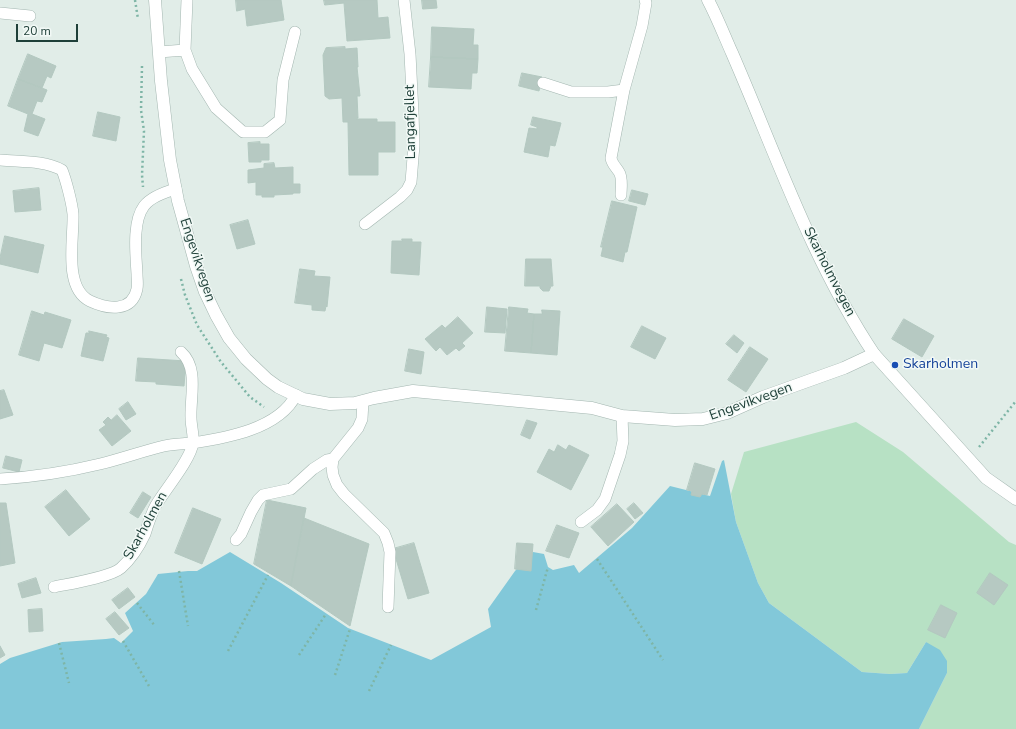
<!DOCTYPE html>
<style>
body{margin:0}
#map{position:relative;width:1016px;height:729px;overflow:hidden;background:#e1ede8;font-family:"Nunito Sans",sans-serif}
canvas{display:block}
.scale{position:absolute;left:16px;top:24px;width:62px;height:18px;box-sizing:border-box;border:2px solid #1f4039;border-top:0;padding-left:5px;font-size:12px;line-height:14px;white-space:nowrap;color:#1f4039;-webkit-text-stroke:3px #f2f9f6;paint-order:stroke}
</style>
<div id="map">
<canvas width="1016" height="729"></canvas>
<div class="scale">20 m</div>
</div>
<script>
const c = document.querySelector('canvas').getContext('2d');
c.lineJoin = 'round';
function fill(path, color) {
  c.fillStyle = color;
  c.fill(path, 'evenodd');
}
function stroke(path, color, width, dash) {
  c.strokeStyle = color;
  c.lineWidth = width;
  c.lineCap = dash ? 'butt' : 'round';
  c.setLineDash(dash || []);
  c.stroke(path);
}
function write(font, color, halo, rows, align = 'center') {
  c.font = font + ' "Nunito Sans",sans-serif';
  c.lineWidth = 3;
  c.setLineDash([]);
  c.textBaseline = 'middle';
  c.strokeStyle = halo;
  c.fillStyle = color;
  for (const [text, x, y, turn = 0] of rows) {
    c.save();
    c.translate(x, y);
    c.rotate((+turn || 0) * Math.PI / 180);
    c.textAlign = isNaN(turn) ? turn : align;
    if (halo) c.strokeText(text, 0, 0);
    c.fillText(text, 0, 0);
    c.restore();
  }
}
fill(new Path2D(`
 M856,422L903,452L1009,542L1016,545V729H919L947,673L926,642L907,673L890,674L862,672L769,603L758,583L736,522L731,494L744,452Z`), '#b7e1c4');
fill(new Path2D(`
 M724,460L736,522L758,583L769,603L862,672L890,674L907,673L926,642L940,650L947,661V673L919,729H0V664L10,658L62,642L106,639L114,638L121,643L133,631L125,613L146,594L158,574L188,571H197L230,552L281,583L348,628L431,660L491,627L488,609L515,571L533,552L544,554L548,567L553,570L574,565L579,573L632,528L670,486L710,496L722,461Z`), '#82c8d9');
const building = new Path2D(`
 M236,0H281L284,20L247,26L245,9L237,11Z
 M324,0H377L378,18L388,17L390,38L347,41L344,3L325,5Z
 M422,0H436L437,8L423,9Z
 M432,27L474,29L473,45H478V59L431,57Z
 M345,47V49L357,48L358,67H357L360,96H357L358,118L356,119H377V122H395V152H378V175H349L348,122H343L342,98L329,99L325,96L323,55L326,48Z
 M28,54L56,66L51,78L47,76L42,88L18,79Z
 M431,57L478,59L477,73H472L471,89L429,87Z
 M522,73L542,77L539,91L519,86Z
 M18,79L47,90L42,102L37,101L32,114L45,119L38,136L24,131L28,114L8,106Z
 M98,112L120,117L116,141L93,136Z
 M533,117L561,123L555,146L550,145L548,157L524,152L529,128L537,129V127L531,125Z
 M260,142V144H269V160H261V162H249L248,143Z
 M274,163L275,168L293,167V184H300V193H293V194L274,195V197H262V195H256V182L248,183V170L264,168V164Z
 M39,188L41,210L15,212L13,191Z
 M632,190L648,194L645,205L629,201Z
 M612,201L637,207L627,252H625L623,262L601,256L603,247H601Z
 M248,220L255,244L237,249L230,225Z
 M5,236L44,245L38,273L0,264V258Z
 M402,239H412V242H421L419,275L391,273L392,241H402Z
 M526,259H551L553,286H551L549,291H543L540,288V286H525Z
 M300,269L315,271L314,276L330,277L327,307L326,306L325,311L312,310V305L295,303Z
 M487,307L507,309L505,333L485,332Z
 M509,307L528,309L527,313L534,314L531,353L505,351Z
 M542,310L560,311L557,355L531,353L534,314H542Z
 M32,311L44,315L45,312L71,320L62,348L44,343L39,361L19,355Z
 M458,317L473,333L462,343L465,346L459,351L456,348L447,355L440,347L436,351L425,339L442,325L445,328Z
 M904,319L934,336L922,357L892,339Z
 M642,326L666,338L655,359L631,347Z
 M89,331L107,335L106,337L109,338L103,361L81,356L86,333H89Z
 M734,335L744,343L737,353L726,344Z
 M750,347L768,359L746,392L728,380Z
 M409,349L424,352L421,374L405,371Z
 M138,358L186,361L184,386L156,384V382L136,381Z
 M4,390L13,415L0,419V391Z
 M128,402L136,414L126,420L119,409Z
 M117,415L131,431L112,446L99,430L106,425L103,422L108,417L111,420Z
 M527,420L537,423L530,439L521,435Z
 M558,445L566,450L569,445L589,455L571,490L537,472L549,449L554,452Z
 M6,456L22,460L19,472L3,468Z
 M695,463L715,469L707,495L702,494L700,497L691,495L692,491L687,490Z
 M66,490L90,519L69,536L45,507Z
 M143,492L151,497L138,518L130,513Z
 M267,500L306,508L291,586L254,564Z
 M0,503H6L15,563L0,566Z
 M634,503L643,513L635,519L627,509Z
 M617,504L634,522L608,546L591,527Z
 M193,508L221,519L202,564L175,553Z
 M304,518L369,544L350,626L291,586Z
 M557,525L579,533L569,558L546,551Z
 M414,543L429,593L408,599L393,549Z
 M517,543L533,544L531,571L515,569Z
 M990,573L1008,585L994,605L977,593Z
 M36,578L41,593L22,598L18,584Z
 M128,588L135,597L119,609L112,600Z
 M941,605L957,613L945,638L928,630Z
 M42,609L43,631L29,632L28,610Z
 M115,612L129,628L119,635L106,619Z
 M0,646L5,655L0,658Z`);
fill(building, '#b6c9c2');
stroke(building, '#b3c8c0', 1);
const service = new Path2D(`
 M0,13L30,16
 M185,50L192,69L216,108L243,132H265L280,120L283,80L295,32
 M159,52L185,50L187,0
 M543,83L571,92H608L624,90
 M0,160C21,162 43,160 62,170C66,180 72,203 73,214C74,238 63,288 90,301C107,309 132,313 137,289C138,284 137,279 137,274C136,255 132,222 144,206C151,197 165,192 176,189
 M621,195C621,188 623,178 619,172C616,167 612,164 611,158L624,90L642,26L646,3L645,0
 M365,224L400,197L407,190L411,182L414,145L413,113L410,54L404,0
 M363,401L362,419L358,428L333,459L332,467L333,475L337,485L344,494L384,533L388,543L390,552L388,607
 M0,479C33,477 67,472 100,464C121,459 143,451 164,446C173,444 183,444 192,443C226,438 279,429 296,395
 M581,522L597,510L605,499L620,455L623,441L622,416
 M236,540L241,534L251,512L258,500L263,495L291,489L313,469L327,460L333,459
 M54,587C68,584 111,577 121,568C131,559 139,547 145,534C148,524 151,514 156,505C165,490 191,459 193,443C194,435 191,426 191,418C190,397 199,368 181,352`);
const minor = new Path2D(`
 M155,0L161,81L170,160L178,201L196,266L205,292L216,315L229,338L246,359L267,379L278,387L303,399L330,404L355,403L374,398L413,391L592,408L622,416L675,420L703,419L727,413L763,397L844,368L874,354`);
const tertiary = new Path2D(`
 M708,0C717,17 724,35 732,53C776,154 812,261 874,354L986,478L1016,499`);
stroke(service, '#a3b6b0', 12);
stroke(minor, '#a3b6b0', 13);
stroke(tertiary, '#a3b6b0', 13);
stroke(new Path2D(`
 M135,0L138,19
 M142,66L141,110L144,131L142,175L143,187
 M181,279L185,295L197,325L221,362L250,397L264,407
 M979,447L1016,401
 M597,559L663,660
 M179,571L188,626
 M137,603L155,626
 M536,610L548,567
 M123,641L149,686
 M59,643L69,683
 M228,651L268,575
 M299,655L326,614
 M335,675L350,629
 M369,691L391,645`), '#7eb5a6', 2.5, [2, 3]);
stroke(service, '#fff', 11);
stroke(minor, '#fff', 12);
stroke(tertiary, '#fff', 12);
for (const [x, y, r, color] of [
 [895,365,4,"#1a4fb4"]
]) {
  const dot = new Path2D();
  dot.arc(x, y, r, 0, 2 * Math.PI);
  c.fillStyle = color;
  c.fill(dot);
  stroke(dot, '#f2f9f6', 1.5);
}
write('14px', '#1f4039', '#f2f9f6', [
 ["Langafjellet",411,122,-91],
 ["Engevikvegen",197,260,72],
 ["Skarholmvegen",829,272,63],
 ["Engevikvegen",751,402,-20],
 ["Skarholmen",146,526,-61]
]);
write('14px', '#164399', '#f2f9f6', [
 ["Skarholmen",903,365]
], 'left');
</script>
